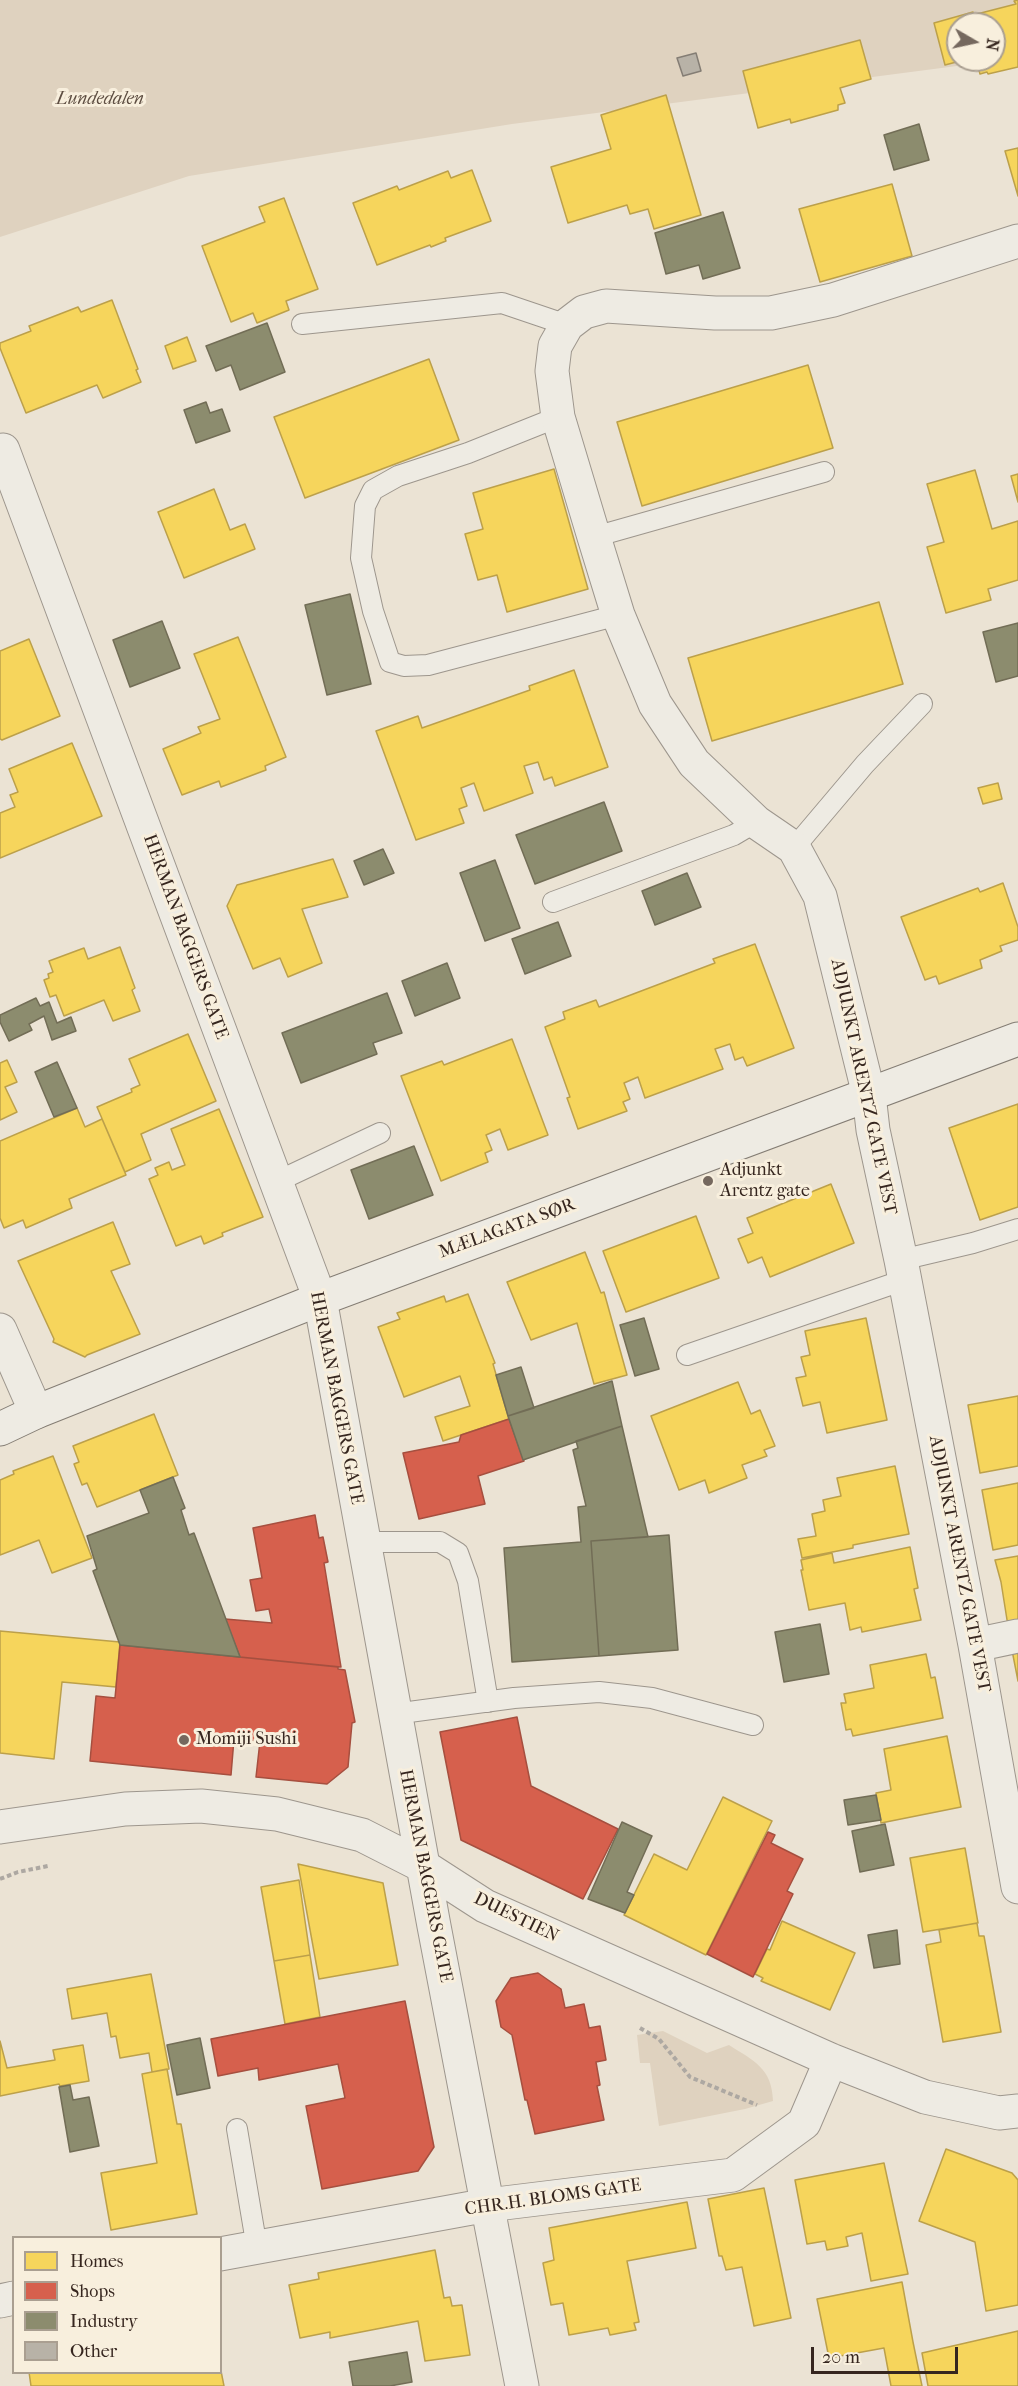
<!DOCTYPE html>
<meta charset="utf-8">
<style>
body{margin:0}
#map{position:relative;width:1018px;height:2386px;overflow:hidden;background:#ebe3d4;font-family:"IM FELL French Canon",serif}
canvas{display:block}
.legend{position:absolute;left:12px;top:2236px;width:210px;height:138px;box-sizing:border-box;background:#f8efdd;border:2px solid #aa9f91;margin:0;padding:8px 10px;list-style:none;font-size:18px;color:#36261f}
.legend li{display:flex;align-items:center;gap:12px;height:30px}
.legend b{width:30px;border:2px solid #aa9f91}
.north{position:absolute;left:946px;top:12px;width:60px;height:60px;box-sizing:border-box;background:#f8efdd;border:2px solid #aa9f91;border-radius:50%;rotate:99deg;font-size:16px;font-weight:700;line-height:24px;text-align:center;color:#36261f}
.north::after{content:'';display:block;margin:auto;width:21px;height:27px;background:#75685e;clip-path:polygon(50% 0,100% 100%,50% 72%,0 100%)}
.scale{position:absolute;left:811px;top:2347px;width:147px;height:27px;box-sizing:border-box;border:3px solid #36261f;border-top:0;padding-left:8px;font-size:18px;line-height:21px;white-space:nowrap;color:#36261f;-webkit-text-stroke:4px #f8efdd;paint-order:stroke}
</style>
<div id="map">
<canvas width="1018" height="2386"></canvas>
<ul class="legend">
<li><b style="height:16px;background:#f6d55c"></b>Homes</li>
<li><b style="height:16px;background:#d6604d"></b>Shops</li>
<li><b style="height:16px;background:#8c8c6e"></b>Industry</li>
<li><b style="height:16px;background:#b8b2a7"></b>Other</li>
</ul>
<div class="north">N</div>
<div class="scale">20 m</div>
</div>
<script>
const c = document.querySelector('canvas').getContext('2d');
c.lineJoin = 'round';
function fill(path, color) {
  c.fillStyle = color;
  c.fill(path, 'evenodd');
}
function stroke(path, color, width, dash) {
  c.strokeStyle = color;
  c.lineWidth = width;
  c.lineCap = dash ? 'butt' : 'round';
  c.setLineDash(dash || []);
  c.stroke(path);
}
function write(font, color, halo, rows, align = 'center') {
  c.font = font + ' "IM FELL French Canon",serif';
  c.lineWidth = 6;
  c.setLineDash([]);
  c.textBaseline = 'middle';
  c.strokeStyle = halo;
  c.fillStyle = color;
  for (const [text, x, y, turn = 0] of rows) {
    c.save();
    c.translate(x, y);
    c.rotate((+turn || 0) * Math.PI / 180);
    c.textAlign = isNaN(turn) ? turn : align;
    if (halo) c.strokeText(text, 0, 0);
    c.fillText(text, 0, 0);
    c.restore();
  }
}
fill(new Path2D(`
 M0,0H1018V58L512,124L189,176L0,237ZM958,24H994V60H958Z
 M663,2031L707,2053L729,2045C754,2061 772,2068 773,2101L745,2109L659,2126L650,2063H640L637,2035Z`), '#dfd2bf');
const homes = new Path2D(`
 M1018,0V67L988,74L987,72L980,74L976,60H994V24H958V60H964L945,65L934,23L973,12V15L1016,4L1014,1Z
 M860,40L871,79L840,88L845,103L838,105V110L791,123L790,119L758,128L743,71Z
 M666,95L701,215L654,229L648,209L630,214L627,205L568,223L551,167L611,149L601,115Z
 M1018,148V196L1005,151Z
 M472,170L491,221L445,238L446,241L431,247L430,245L377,265L353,203L397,186L399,190L448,171L451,178Z
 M892,184L912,256L820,282L799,209Z
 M284,198L318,289L286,301L289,310L257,323L253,313L231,322L202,246L265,222L259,207Z
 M112,300L138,369L136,370L141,382L103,398L97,385L26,413L0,348V343L31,331L29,326L78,307L81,312Z
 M187,337L196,361L173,369L165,346Z
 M429,359L459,440L305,498L274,417Z
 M808,365L833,448L642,506L617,422Z
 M554,469L588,589L507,612L497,575L478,580L465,534L483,529L473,493Z
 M975,470L992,529L1018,521V580L988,589L991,600L946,613L927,547L944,542L927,484Z
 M1018,474V502L1011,476Z
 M214,489L230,530L245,524L255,549L184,578L158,512Z
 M879,602L903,684L712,741L688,658Z
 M238,637L286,757L265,766L266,770L221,787L219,781L182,795L163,749L201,733L198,727L220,719L194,654Z
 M29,639L60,716L2,740L0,739V651Z
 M574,670L608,767L555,786L552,777L544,780L538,762L524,766L533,793L484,811L474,783L461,788L467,806L459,809L464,823L416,840L376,731L418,716L422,728L530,690L529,686Z
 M72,743L102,816L0,858V813L15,807L10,795L18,792L9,769Z
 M998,783L1002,799L983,804L978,788Z
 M333,859L348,897L302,909L322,963L288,977L280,958L253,969L227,906L237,885Z
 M1003,883L1018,927V940L1000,946L1002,951L980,960L982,968L939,984L936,976L925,980L901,917L978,888L980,892Z
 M755,944L794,1048L747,1066L743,1057L735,1060L730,1044L715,1049L723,1069L645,1098L638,1077L624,1083L630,1099L623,1102L627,1111L578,1129L567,1098L570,1097L545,1027L565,1019L563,1012L596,1000L599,1007L715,963L713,959Z
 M120,947L135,988L132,990L140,1011L113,1021L104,1000L64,1016L56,995L50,997L44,980L49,978L48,974L53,972L49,961L84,948L88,959Z
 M188,1034L216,1101L141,1134L151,1160L125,1172L97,1107L132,1092L131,1089L140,1085L129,1059Z
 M512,1039L548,1135L508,1150L500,1129L486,1135L492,1150L485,1153L488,1162L441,1181L401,1076L442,1061L444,1065Z
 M7,1060L17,1082L5,1087L17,1112L0,1120V1063Z
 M1018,1104V1207L980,1220L949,1128Z
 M77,1108L85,1127L102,1119L126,1175L69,1199L72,1208L26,1228L23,1220L4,1228L0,1218V1141Z
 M219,1109L263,1217L222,1233L223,1236L204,1244L201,1236L176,1246L149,1179L158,1175L155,1168L169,1162L172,1170L185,1165L171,1129Z
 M831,1184L854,1243L770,1277L762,1257L748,1263L738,1239L753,1233L747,1218Z
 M696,1216L719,1278L626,1312L603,1251Z
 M113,1222L130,1264L111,1271L140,1334L87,1355L85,1357L53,1342L54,1339L18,1261Z
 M585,1252L601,1293L604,1292L627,1375L594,1384L577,1323L531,1340L507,1282Z
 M468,1294L495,1363L493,1364L509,1419L443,1441L435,1417L470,1406L460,1376L404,1397L378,1327L400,1319L397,1313L444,1296L446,1302Z
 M866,1318L887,1420L827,1433L820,1402L803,1406L796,1378L806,1376L801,1357L810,1355L805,1331Z
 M738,1382L751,1414L760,1410L775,1446L764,1450L767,1456L742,1465L747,1478L709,1493L705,1480L679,1490L651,1416Z
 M1018,1396V1466L980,1473L968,1405Z
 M154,1414L178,1475L97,1507L87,1483L82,1485L74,1464L79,1462L73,1446Z
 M53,1456L92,1558L52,1573L39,1540L0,1555V1480L14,1474L13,1471Z
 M895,1466L909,1534L853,1545V1548L802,1558L798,1539L816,1536L812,1514L825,1511L823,1500L841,1496L837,1478Z
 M1018,1483V1545L993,1550L982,1490Z
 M910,1547L918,1588L914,1589L921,1620L862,1632L861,1627L850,1630L845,1603L809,1610L801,1570H803L801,1560L832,1553L834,1563Z
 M1018,1556V1624L1008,1626L1001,1582L995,1560Z
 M0,1631L120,1642L116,1687L62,1682L54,1759L0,1753Z
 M1018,1643V1681L1011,1645Z
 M926,1654L931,1678L935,1677L943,1718L853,1736L851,1729L846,1730L841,1703H846L844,1694L874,1688L870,1665Z
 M947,1736L961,1807L881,1823L876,1793L891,1790L884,1749Z
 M723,1797L772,1821L706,1955L624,1915L654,1854L687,1870Z
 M965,1848L978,1923L923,1932L910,1858Z
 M298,1864L383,1883L398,1965L319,1979Z
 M299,1880L310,1955L274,1961L261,1887Z
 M782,1921L855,1953L830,2010L761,1981L763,1978L755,1974L767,1949L770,1950Z
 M977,1923L979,1936H984L1001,2032L943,2042L926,1945L941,1942L939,1930Z
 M310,1955L320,2017L285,2024L274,1961Z
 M151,1974L169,2069L152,2072L149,2053L120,2058L116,2036L111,2037L107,2013L72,2019L67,1989Z
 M0,2041L7,2068L55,2060L53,2050L83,2045L89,2081L60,2086L59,2084L0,2096Z
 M167,2069L177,2124H181L197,2214L111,2230L101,2173L157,2163L142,2074Z
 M946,2149L1012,2173L1018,2180V2305L986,2311L975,2242L919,2221Z
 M884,2163L908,2274L871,2281L862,2233L846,2237L848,2246L827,2250L825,2241L807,2244L795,2180Z
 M764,2188L791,2318L754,2326L742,2267L726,2270L722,2256H719L708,2199Z
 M687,2202L696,2248L627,2261L639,2322L634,2323L636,2330L610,2335L608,2328L569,2335L563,2303L551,2305L543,2263L554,2260L549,2228Z
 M435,2250L444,2298L450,2297L452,2306L462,2305L470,2355L425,2361L418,2321L330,2338V2332L300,2338L289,2285L319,2279L318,2273Z
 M902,2282L913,2342L922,2386H891L884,2348L829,2358L817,2299Z
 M1018,2331V2386H928L922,2353Z
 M220,2366L224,2386H31L29,2372H220Z`);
fill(homes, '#f6d55c');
stroke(homes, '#bca04a', 1.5);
const shops = new Path2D(`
 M509,1419L524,1461L478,1476L485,1504L419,1519L403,1453L459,1442L461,1435Z
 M315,1515L319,1538L323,1537L328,1562L324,1563L341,1667L240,1657L225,1619L272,1623L269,1609L256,1611L250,1580L262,1578L253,1528Z
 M120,1645L338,1667V1669L345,1670L355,1722L352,1723L348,1767L327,1784L256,1777L260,1741L234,1739L231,1775L90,1761L96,1696L115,1698Z
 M517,1717L531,1786L618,1829L583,1899L461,1840L440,1732Z
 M768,1832L775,1835L771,1843L803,1859L787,1891L793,1894L753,1977L707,1954Z
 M538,1973L561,1989L565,2008L584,2004L589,2028L600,2026L606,2060L596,2062L600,2085L597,2086L604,2120L535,2134L527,2100H525L512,2035L501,2027L496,2001L511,1978Z
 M405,2001L434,2147L418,2171L322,2189L306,2106L345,2098L338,2064L259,2080L258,2068L218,2076L211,2039Z`);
fill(shops, '#d6604d');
stroke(shops, '#a64f3f', 1.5);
const industry = new Path2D(`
 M919,124L929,160L894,170L884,135Z
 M723,212L740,268L703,279L699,265L666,274L655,233Z
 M267,323L285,372L240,390L231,365L216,371L206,346Z
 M206,402L210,413L222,409L230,431L196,443L184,410Z
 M350,594L371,684L327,695L305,605Z
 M162,621L180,668L130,687L113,640Z
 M1018,623V676L996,682L983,632Z
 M604,802L622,851L535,884L516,835Z
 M383,849L394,873L364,885L354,861Z
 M495,860L520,928L485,941L460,873Z
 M687,873L701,907L655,925L642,891Z
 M558,922L571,956L525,974L512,939Z
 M447,963L460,998L415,1016L402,981Z
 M387,993L402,1033L373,1043L377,1054L301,1083L282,1033Z
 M36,998L40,1006L49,1002L57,1023L71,1017L76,1031L52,1040L44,1016L29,1024L32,1030L9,1041L0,1022V1015Z
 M57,1062L77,1108L54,1117L35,1072Z
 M414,1146L433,1195L369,1219L351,1170Z
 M644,1318L659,1369L635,1376L620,1325Z
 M521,1367L534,1408L508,1416L496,1375Z
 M612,1381L622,1426L523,1460L508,1416Z
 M622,1426L648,1537L591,1541L599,1656L512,1662L504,1548L581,1542L578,1507L586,1506L573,1450L578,1448L576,1441Z
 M173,1477L185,1508L181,1510L189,1535L194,1533L240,1657L120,1645L93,1571L97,1569L87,1536L149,1513L140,1490Z
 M669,1535L678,1650L599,1656L591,1541Z
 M820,1624L829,1674L784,1682L775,1632Z
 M876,1795L881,1820L848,1825L844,1800Z
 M622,1822L652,1836L627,1892L634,1895L625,1913L588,1899Z
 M885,1824L894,1865L860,1872L852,1831Z
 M897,1930L900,1964L874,1968L868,1935Z
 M200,2038L210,2088L177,2095L167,2045Z
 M70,2085L73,2100L89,2097L99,2146L70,2152L59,2087Z
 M407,2352L412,2382L390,2386H353L349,2362Z`);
fill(industry, '#8c8c6e');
stroke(industry, '#726d56', 1.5);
const building = new Path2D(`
 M696,53L701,71L683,76L677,58Z`);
fill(building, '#b8b2a7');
stroke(building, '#847d74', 1.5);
const lane = new Path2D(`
 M302,324L502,303L567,325
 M558,417L468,453L398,476L373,490L365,506L361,558L373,611L390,662L404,666L428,665L618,615
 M594,537L824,472
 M794,848L865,764L922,704
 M553,902L734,835L756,822
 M276,1182L380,1133
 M901,1260L973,1243L1018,1229
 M687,1355L904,1280
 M363,1542H440L458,1553L468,1581L488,1702
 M394,1714L514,1698L599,1692L652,1698L753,1725
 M237,2129L257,2248`);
const street = new Path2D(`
 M1018,241L833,300L771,313H715L606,306L584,312L567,325L555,346L552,371L558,417L594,537L618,615L655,704L694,763L756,822L794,848L820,896L869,1095L873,1130L901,1260L975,1645L1018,1887
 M3,450L320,1299L434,1926L522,2386
 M0,1330L36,1412
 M975,1645L1018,1636
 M0,1827L125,1809L201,1806L277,1814L362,1835L423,1866L485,1906L831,2060L925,2097L999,2113L1018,2111
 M220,2254L488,2205L733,2175L804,2123L831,2060
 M0,2301L14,2298`);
const secondary = new Path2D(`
 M0,1429L36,1412L320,1299L1018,1039`);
stroke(lane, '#9d968d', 22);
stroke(street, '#9d968d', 35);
stroke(secondary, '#847d74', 35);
stroke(new Path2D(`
 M0,1879L18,1872L48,1866
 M640,2028L659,2039L690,2077L757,2105`), '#ada8a2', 4, [4.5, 3]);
stroke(lane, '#eeebe3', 20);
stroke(street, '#eeebe3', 33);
stroke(secondary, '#eeebe3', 33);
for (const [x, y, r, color] of [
 [708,1181,6,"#75685e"],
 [184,1740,6,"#75685e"]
]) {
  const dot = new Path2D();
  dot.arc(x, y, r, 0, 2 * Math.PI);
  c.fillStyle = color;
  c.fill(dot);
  stroke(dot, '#f8efdd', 2);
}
write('italic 18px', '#5e4e42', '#f8efdd', [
 ["Lundedalen",100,100]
]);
write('18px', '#36261f', '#f8efdd', [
 ["HERMAN BAGGERS GATE",185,937,70],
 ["ADJUNKT ARENTZ GATE VEST",863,1087,78],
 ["MÆLAGATA SØR",507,1229,-20],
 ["HERMAN BAGGERS GATE",336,1398,79],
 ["ADJUNKT ARENTZ GATE VEST",959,1564,79],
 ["HERMAN BAGGERS GATE",425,1876,79],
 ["DUESTIEN",516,1918,26],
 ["CHR.H. BLOMS GATE",553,2198,-8]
]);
write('18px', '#36261f', '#f8efdd', [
 ["Adjunkt",720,1171],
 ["Arentz gate",720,1192],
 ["Momiji Sushi",196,1740]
], 'left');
</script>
